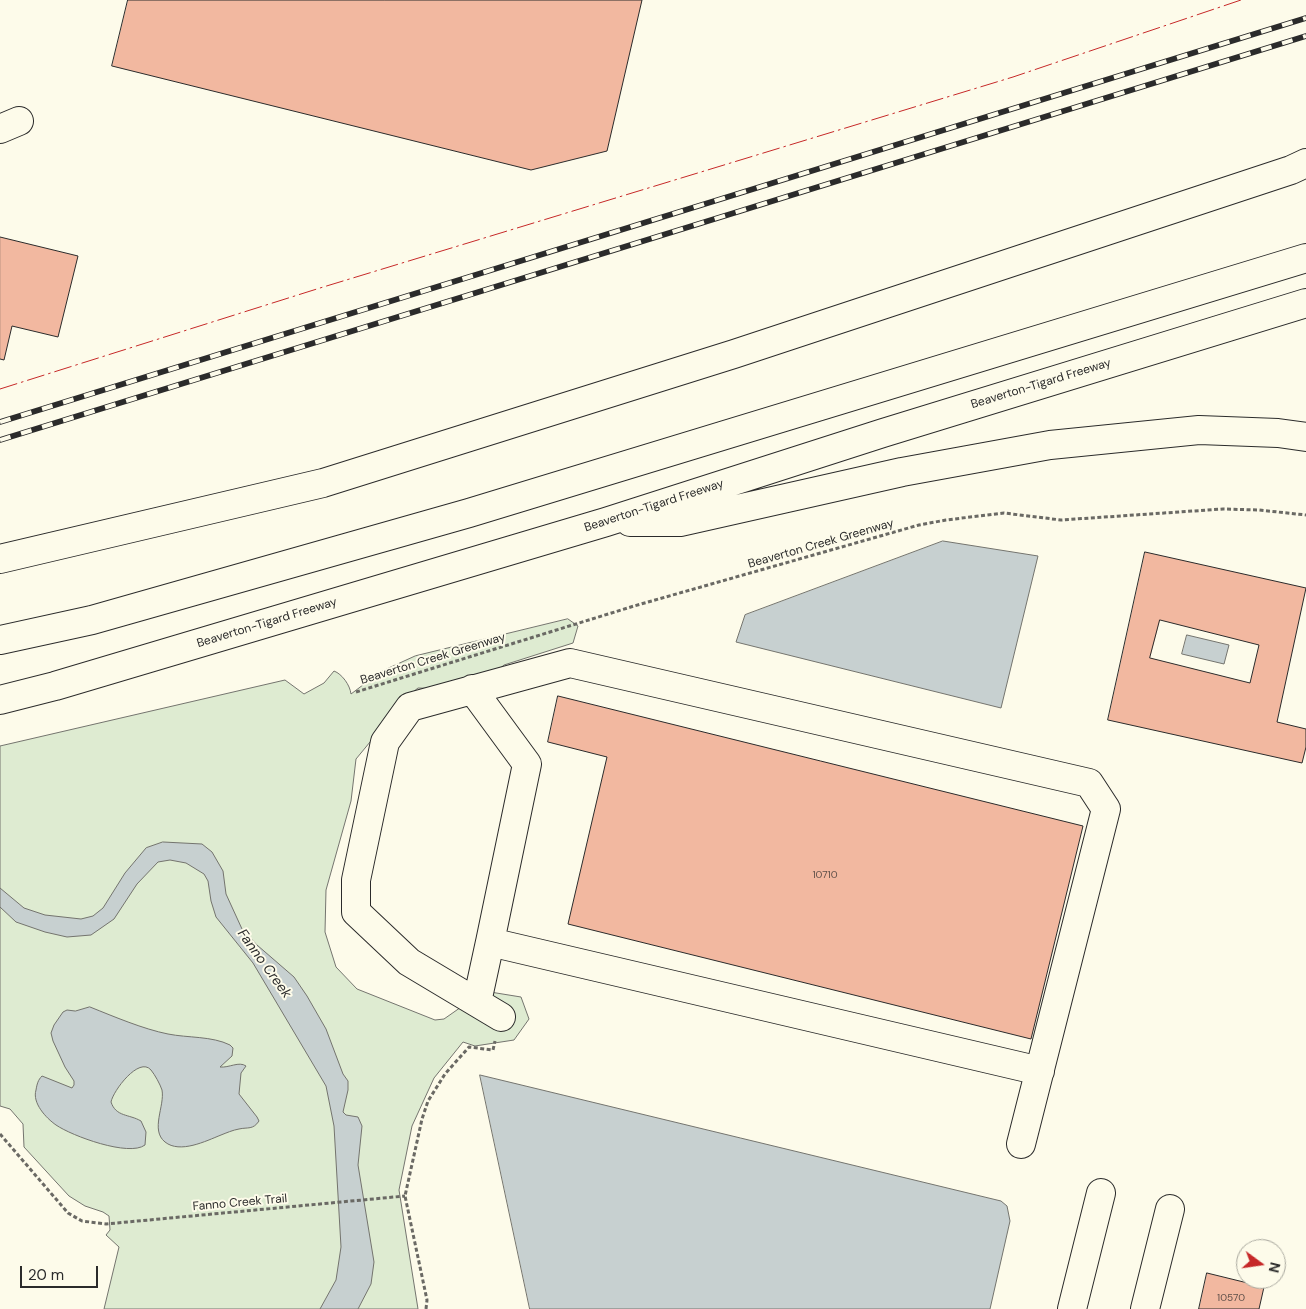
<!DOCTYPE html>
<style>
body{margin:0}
#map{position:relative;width:1306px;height:1309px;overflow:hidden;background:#fdfbea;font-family:"DM Sans",sans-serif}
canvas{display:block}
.north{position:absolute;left:1236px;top:1239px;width:50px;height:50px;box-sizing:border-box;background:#fdfbea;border:1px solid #a9a89e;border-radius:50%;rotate:104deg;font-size:14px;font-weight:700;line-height:20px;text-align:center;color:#2b2b2b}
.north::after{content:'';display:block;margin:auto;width:18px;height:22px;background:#c62828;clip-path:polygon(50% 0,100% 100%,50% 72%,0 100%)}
.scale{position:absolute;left:20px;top:1266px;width:78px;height:22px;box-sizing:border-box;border:2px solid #2b2b2b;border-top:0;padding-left:6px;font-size:15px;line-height:18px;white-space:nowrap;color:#2b2b2b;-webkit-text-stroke:4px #fdfbea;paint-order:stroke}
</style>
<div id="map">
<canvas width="1306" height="1309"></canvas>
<div class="north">N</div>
<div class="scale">20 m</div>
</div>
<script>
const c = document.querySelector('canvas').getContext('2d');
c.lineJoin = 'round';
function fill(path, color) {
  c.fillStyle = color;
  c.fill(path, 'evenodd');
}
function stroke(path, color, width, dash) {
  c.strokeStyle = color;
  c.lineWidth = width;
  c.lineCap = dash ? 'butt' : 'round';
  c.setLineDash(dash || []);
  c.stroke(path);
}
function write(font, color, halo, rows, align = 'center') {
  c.font = font + ' "DM Sans",sans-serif';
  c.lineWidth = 4;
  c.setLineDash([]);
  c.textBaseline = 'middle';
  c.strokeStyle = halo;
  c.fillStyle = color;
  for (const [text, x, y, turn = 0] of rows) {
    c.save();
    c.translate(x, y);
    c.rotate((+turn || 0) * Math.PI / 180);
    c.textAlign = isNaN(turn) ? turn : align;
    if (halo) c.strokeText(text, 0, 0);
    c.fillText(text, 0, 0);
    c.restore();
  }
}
const green = new Path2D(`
 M568,619L578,626L573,643L504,665L475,690L418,688L408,696L356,759L351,801L326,890L325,932L336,967L357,989L435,1020L444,1019L484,991L521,997L529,1019L514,1040L475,1046L463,1042L434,1078L412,1126L399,1190L418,1309H104L119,1247L106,1235L110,1230L109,1216L103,1212L85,1206L69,1196L57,1183L24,1147L23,1124L10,1109L0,1106V746L285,680L304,694L324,683L334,671C342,674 350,685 351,694L380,672L415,656Z`);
fill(green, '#deebd1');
stroke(green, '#74746e', 1);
const water = new Path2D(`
 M943,541L1038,556L1001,708L736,642L745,615Z
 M1187,635L1229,645L1224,664L1182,654Z
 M163,842L202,844L212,852L223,871L226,894L242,929L257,945L294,977L307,996L326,1029L343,1074L348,1081V1090L343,1112L346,1115L358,1117L362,1126L358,1165L374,1262L371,1284L358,1309H320L336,1280L341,1247L334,1126L326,1086L253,963L216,917L211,901L208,881L204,874L186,863L170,860L158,862L137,884L114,919L91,935L67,937L45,932L16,922L0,907V888L24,908L45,915L81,919L93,916L103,908L125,873L146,848Z
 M90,1007C115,1017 143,1029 168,1034C188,1038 212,1036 230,1045L233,1048L232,1056L220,1067C229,1068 239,1061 246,1066L241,1073L239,1094L257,1117L259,1121C253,1130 248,1127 239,1129C233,1130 226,1133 221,1135C206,1141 180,1154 165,1142C150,1130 165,1106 162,1090C160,1084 155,1075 151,1070C139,1056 113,1091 111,1102C116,1117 129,1114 141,1121L146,1132L145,1145C129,1157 72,1136 56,1125C46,1118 32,1103 36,1090C37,1084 38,1080 42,1076L72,1088L74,1085V1081L65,1067L53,1041L51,1033L54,1025L63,1012L67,1010L75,1011Z
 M480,1075L1001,1201L1007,1206L1010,1221L990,1309H530Z`);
fill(water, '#c7d0d0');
stroke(water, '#74746e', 1);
const building = new Path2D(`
 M128,0H642L607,151L531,170L112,66Z
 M0,237L78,256L58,337L12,326L4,360L0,359Z
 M1145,552L1306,588L1277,722L1306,729V747L1302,763L1108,720ZM1160,620L1259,645L1250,683L1150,658Z
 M558,696L1083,826L1031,1039L568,924L607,757L548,742Z
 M1207,1273L1264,1287L1259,1309H1199Z`);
fill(building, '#f2b8a0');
stroke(building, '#2b2b2b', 1);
const minor = new Path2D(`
 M0,129L19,121
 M472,689L527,764L490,942
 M477,1002L490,942L1040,1071
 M501,1017L409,962L356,912V880L385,742L410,707L570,663L1089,783L1106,809L1021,1144
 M1072,1309L1101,1193
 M1145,1309L1170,1209`);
const highway = new Path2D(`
 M630,522H680L902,472L1050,445L1199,430L1278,433L1306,437
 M0,559L323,483L734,354L1291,170L1306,163
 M0,640L92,620L469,513L1306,258
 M0,700L55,686L606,522L883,433L1306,303`);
stroke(minor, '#2b2b2b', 30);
stroke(highway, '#2b2b2b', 30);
stroke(new Path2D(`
 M356,692L634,606L919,525L946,520L1004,513L1061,520L1223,509L1259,510L1306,515
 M0,1134L68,1213L82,1221L106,1224L405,1196
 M426,1309L427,1300L405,1196L422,1119L428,1101L445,1074L469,1047L493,1050L495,1041`), '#6a6964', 3, [4, 2.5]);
stroke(minor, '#fdfbea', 28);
stroke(highway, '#fdfbea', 28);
const rail = new Path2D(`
 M0,422L1306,18
 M0,440L1306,36`);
stroke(rail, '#2b2b2b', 5.5);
stroke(rail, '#fdfbea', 4, [11]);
stroke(new Path2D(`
 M0,389L320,288L1013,77L1241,0`), '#c62828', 1, [18, 4, 2.5, 4]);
write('10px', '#5d4e48', null, [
 ["10710",825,875],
 ["10570",1231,1298]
]);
write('12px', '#2b2b2b', '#fdfbea', [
 ["Beaverton-Tigard Freeway",1041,384,-17],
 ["Beaverton-Tigard Freeway",654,506,-18],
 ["Beaverton Creek Greenway",821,544,-16],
 ["Beaverton-Tigard Freeway",267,623,-17],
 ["Beaverton Creek Greenway",433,659,-17],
 ["Fanno Creek Trail",240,1203,-5]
]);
write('italic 14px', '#2b2b2b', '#fdfbea', [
 ["Fanno Creek",264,964,54]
]);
</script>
